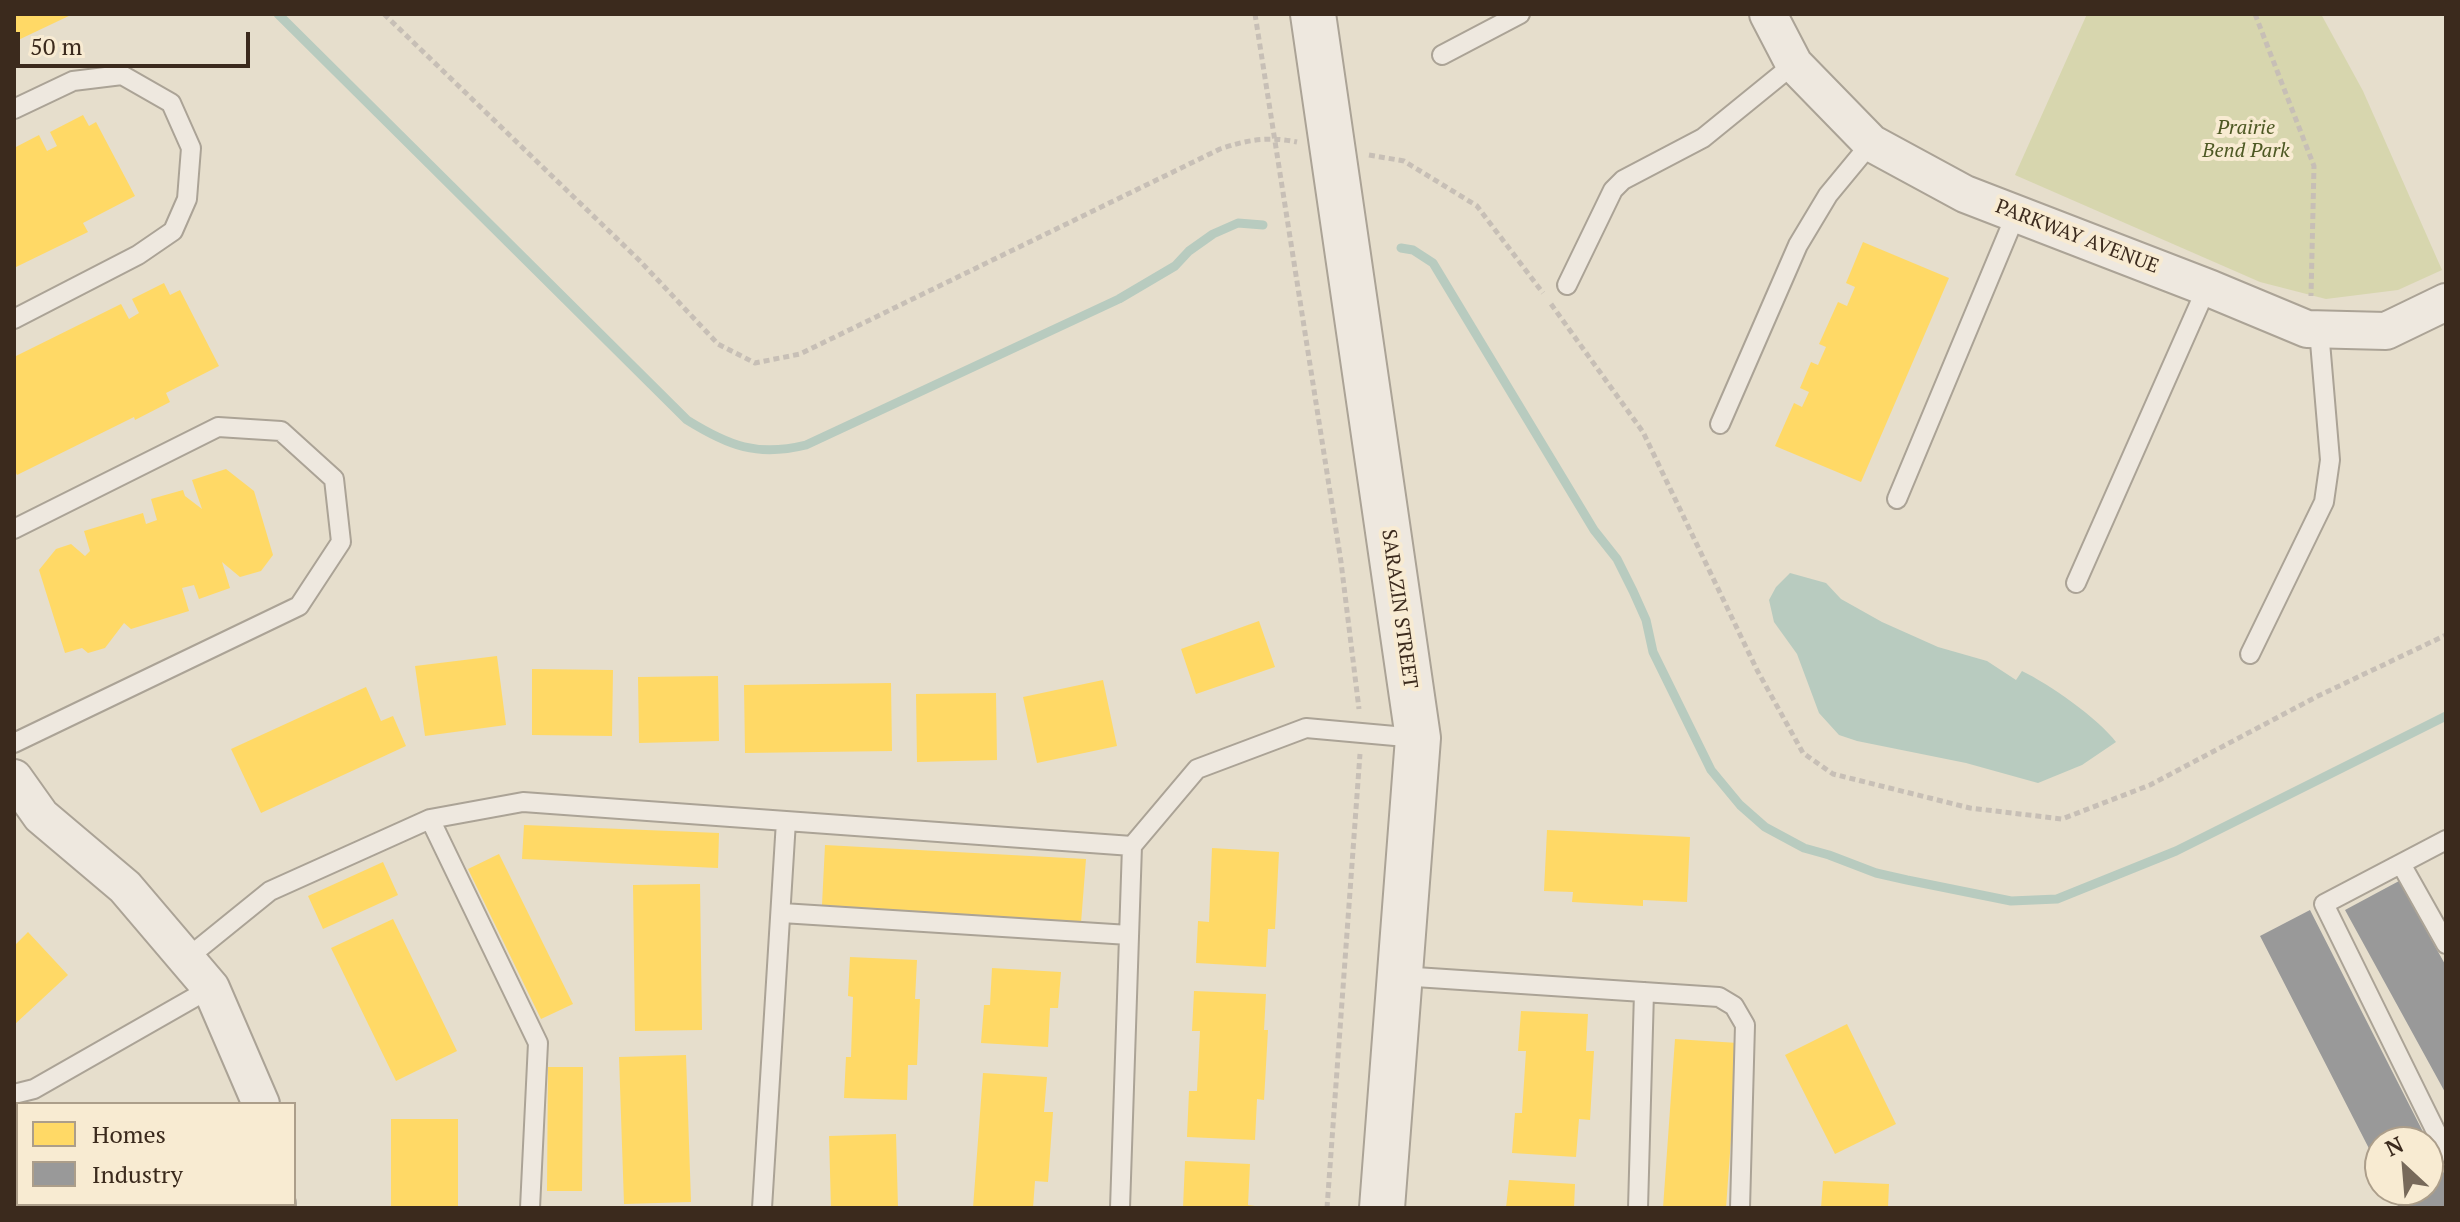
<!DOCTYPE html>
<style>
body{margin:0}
#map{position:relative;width:2460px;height:1222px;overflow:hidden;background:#e6decc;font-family:"PT Serif",serif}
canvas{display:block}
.frame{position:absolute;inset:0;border:16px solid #3b2a1d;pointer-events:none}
.legend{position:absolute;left:16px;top:1102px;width:280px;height:104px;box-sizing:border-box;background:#f8ebd2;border:2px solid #ac9e8a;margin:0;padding:10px 14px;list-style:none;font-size:24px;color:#3b2a1d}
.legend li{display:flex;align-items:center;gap:16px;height:40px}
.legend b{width:40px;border:2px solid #ac9e8a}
.north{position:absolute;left:2364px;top:1126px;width:80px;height:80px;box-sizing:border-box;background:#f8ebd2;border:2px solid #ac9e8a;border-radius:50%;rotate:334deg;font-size:22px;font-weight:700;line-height:32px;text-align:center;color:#3b2a1d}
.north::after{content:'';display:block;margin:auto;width:28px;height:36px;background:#77695a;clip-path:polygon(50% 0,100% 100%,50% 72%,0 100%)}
.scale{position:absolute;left:16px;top:32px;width:234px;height:36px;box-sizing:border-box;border:4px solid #3b2a1d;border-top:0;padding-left:10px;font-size:24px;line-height:28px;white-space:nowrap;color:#3b2a1d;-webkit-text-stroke:6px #f8ebd2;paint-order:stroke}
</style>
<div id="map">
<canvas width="2460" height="1222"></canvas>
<div class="frame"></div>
<ul class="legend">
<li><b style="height:22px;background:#ffd966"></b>Homes</li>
<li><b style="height:22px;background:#999"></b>Industry</li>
</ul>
<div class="north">N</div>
<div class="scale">50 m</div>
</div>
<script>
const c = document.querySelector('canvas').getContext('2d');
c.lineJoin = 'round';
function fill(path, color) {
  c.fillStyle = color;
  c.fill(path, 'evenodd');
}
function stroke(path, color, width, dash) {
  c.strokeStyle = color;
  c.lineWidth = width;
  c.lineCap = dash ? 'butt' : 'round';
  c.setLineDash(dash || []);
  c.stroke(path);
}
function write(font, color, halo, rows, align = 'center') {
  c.font = font + ' "PT Serif",serif';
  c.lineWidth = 8;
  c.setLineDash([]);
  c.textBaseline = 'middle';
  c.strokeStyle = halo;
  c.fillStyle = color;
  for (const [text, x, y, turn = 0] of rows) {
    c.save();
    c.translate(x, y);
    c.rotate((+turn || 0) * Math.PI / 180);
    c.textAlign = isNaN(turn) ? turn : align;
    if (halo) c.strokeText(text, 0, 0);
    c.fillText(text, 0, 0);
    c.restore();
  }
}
fill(new Path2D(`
 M2087,14H2321L2363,91L2442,270L2398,290L2326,299L2260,282L2015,175Z`), '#d7d6ae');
fill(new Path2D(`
 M1790,573L1826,583L1841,599L1882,622L1938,647L1987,661L2016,680L2022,671C2049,684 2099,719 2116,742L2082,765L2038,783L1966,763L1857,741L1839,735L1819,713L1797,654L1774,622L1769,600L1776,587Z`), '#b8cbbf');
fill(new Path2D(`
 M14,14H73L14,42Z
 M83,115L89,126L96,122L135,196L83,223L88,232L14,268V148L39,135L47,151L57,146L50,132Z
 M1863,242L1949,278L1861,482L1775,446L1794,403L1802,407L1809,392L1800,388L1811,362L1818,365L1826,347L1819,344L1838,302L1847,306L1855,287L1846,283Z
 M164,283L170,295L180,290L219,366L166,393L170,402L135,420L134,417L17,475L14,469V357L121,304L129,319L139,313L132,299Z
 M226,469L254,491L273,555L261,571L240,577L222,562L230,588L199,599L194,585L182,588L189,611L131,629L124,623L105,648L88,653L82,648L65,653L39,570L56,549L71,544L85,556L90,551L84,531L143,513L146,524L157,520L151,499L183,490L185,496L202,509L192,480Z
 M1259,621L1275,667L1196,694L1181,649Z
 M497,656L506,725L425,736L415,666Z
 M532,669L613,670L612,736L532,735Z
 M718,676L719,741L639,743L638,677Z
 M1103,680L1117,746L1037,763L1023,697Z
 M891,683L892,751L745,753L744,685Z
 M366,687L381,721L393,716L406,746L261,813L231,749Z
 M996,693L997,760L917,762L916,694Z
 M524,825L719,833L718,868L522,859Z
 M1547,830L1690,837L1687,902L1643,900V906L1572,902L1573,892L1544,891Z
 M825,845L1086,859L1081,923L822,905Z
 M1212,848L1279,852L1275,929H1268L1266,967L1196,963L1198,921L1209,922Z
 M499,854L573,1004L541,1019L468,869Z
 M383,862L398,895L323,929L308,896Z
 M700,884L702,1030L635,1031L633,885Z
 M393,919L457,1051L396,1081L331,948Z
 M28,932L68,975L14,1025V946Z
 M850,957L917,960L915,999H920L917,1065H908L907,1100L844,1098L846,1057H851L853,997L848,996Z
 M992,968L1061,972L1058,1008H1050L1048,1047L981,1043L984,1005H990Z
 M1194,991L1266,994L1264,1030H1268L1264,1100L1257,1099L1255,1140L1187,1137L1189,1091H1197L1200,1031H1192Z
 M1521,1011L1588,1014L1586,1051H1594L1590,1120L1579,1119L1576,1157L1512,1153L1515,1113H1522L1526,1051H1518Z
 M1847,1024L1896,1124L1835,1154L1785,1055Z
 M1675,1039L1738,1043L1726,1208H1663Z
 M686,1055L691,1202L624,1204L619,1057Z
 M548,1067H583L582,1191H547Z
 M983,1073L1047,1077L1044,1112H1053L1048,1182L1035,1181L1033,1208H973Z
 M391,1119H458V1208H391Z
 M896,1134L898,1208H831L829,1136Z
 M1185,1161L1250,1164L1248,1205L1255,1206V1208H1183Z
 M1509,1180L1575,1184L1574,1208H1506Z
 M1823,1181L1889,1184L1888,1208H1821Z
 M56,1204H155L156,1208H56Z`), '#ffd966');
fill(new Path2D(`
 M2399,881L2446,966V1094L2345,910Z
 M2310,910L2446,1177V1208H2399L2390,1190H2428V1142H2380V1170L2260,936Z`), '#999');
stroke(new Path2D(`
 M278,14L687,420C729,446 757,457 806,445L1119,299L1175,266L1189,251L1213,234L1238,223L1263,225
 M1401,248L1413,250L1433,263L1594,530L1617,559L1633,591L1646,620L1653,652L1711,770L1740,805L1765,827L1804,848L1829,855L1876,873L1907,880L2011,901L2057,899L2176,851L2446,716`), '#b8cbbf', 9);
const service = new Path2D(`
 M1442,55L1520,14
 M14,109L73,81L122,75L171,103L191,148L187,199L173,231L138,255L14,319
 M1567,285L1613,190L1623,180L1703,138L1794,64
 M1720,424L1798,245L1828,195L1871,143
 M1897,499L2016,214
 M14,529L218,427L281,431L334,479L341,542L299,606L14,743
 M2076,583L2207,287
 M2250,654L2324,502L2330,460L2319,330
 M430,819L538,1043L530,1208
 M2446,840L2324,904L2446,1152
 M2401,864L2446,944
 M782,913L1129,935
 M186,959L270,891L430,819L523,802L1132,846L1197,769L1306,728L1417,738
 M1400,976L1719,997L1734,1006L1745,1025L1740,1208
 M14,1094L34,1089L211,988
 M762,1208L786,821
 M1120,1208L1132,846
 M1638,1208L1644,992`);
const minor = new Path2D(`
 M1768,14L1794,64L1871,143L1965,194L2211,289L2307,329L2386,331L2446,302
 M14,778L41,816L125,887L211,988L261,1104
 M277,1208V1204`);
const tertiary = new Path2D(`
 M1313,14L1418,738L1382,1208`);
stroke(service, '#aba396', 22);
stroke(minor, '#aba396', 40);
stroke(tertiary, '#aba396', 48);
stroke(new Path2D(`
 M384,14L639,260L718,344L755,363L800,354L1220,149C1247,140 1268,136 1297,142
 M1255,14L1341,562L1359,709
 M2255,14L2314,166L2311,296
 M1369,155L1404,161L1477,206L1543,293
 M1551,304L1643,432L1757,670L1803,753L1833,774L1970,808L2062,819L2150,785L2316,697L2446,635
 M1327,1208L1360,754`), '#c7bfb6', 5, [6, 4]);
stroke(service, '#eee8df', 18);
stroke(minor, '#eee8df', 36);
stroke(tertiary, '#eee8df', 44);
write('italic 20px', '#4d5823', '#f8ebd2', [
 ["Prairie",2246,128],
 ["Bend Park",2246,151]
]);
write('20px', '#3b2a1d', '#f8ebd2', [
 ["PARKWAY AVENUE",2077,237,21],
 ["SARAZIN STREET",1399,609,82]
]);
</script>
